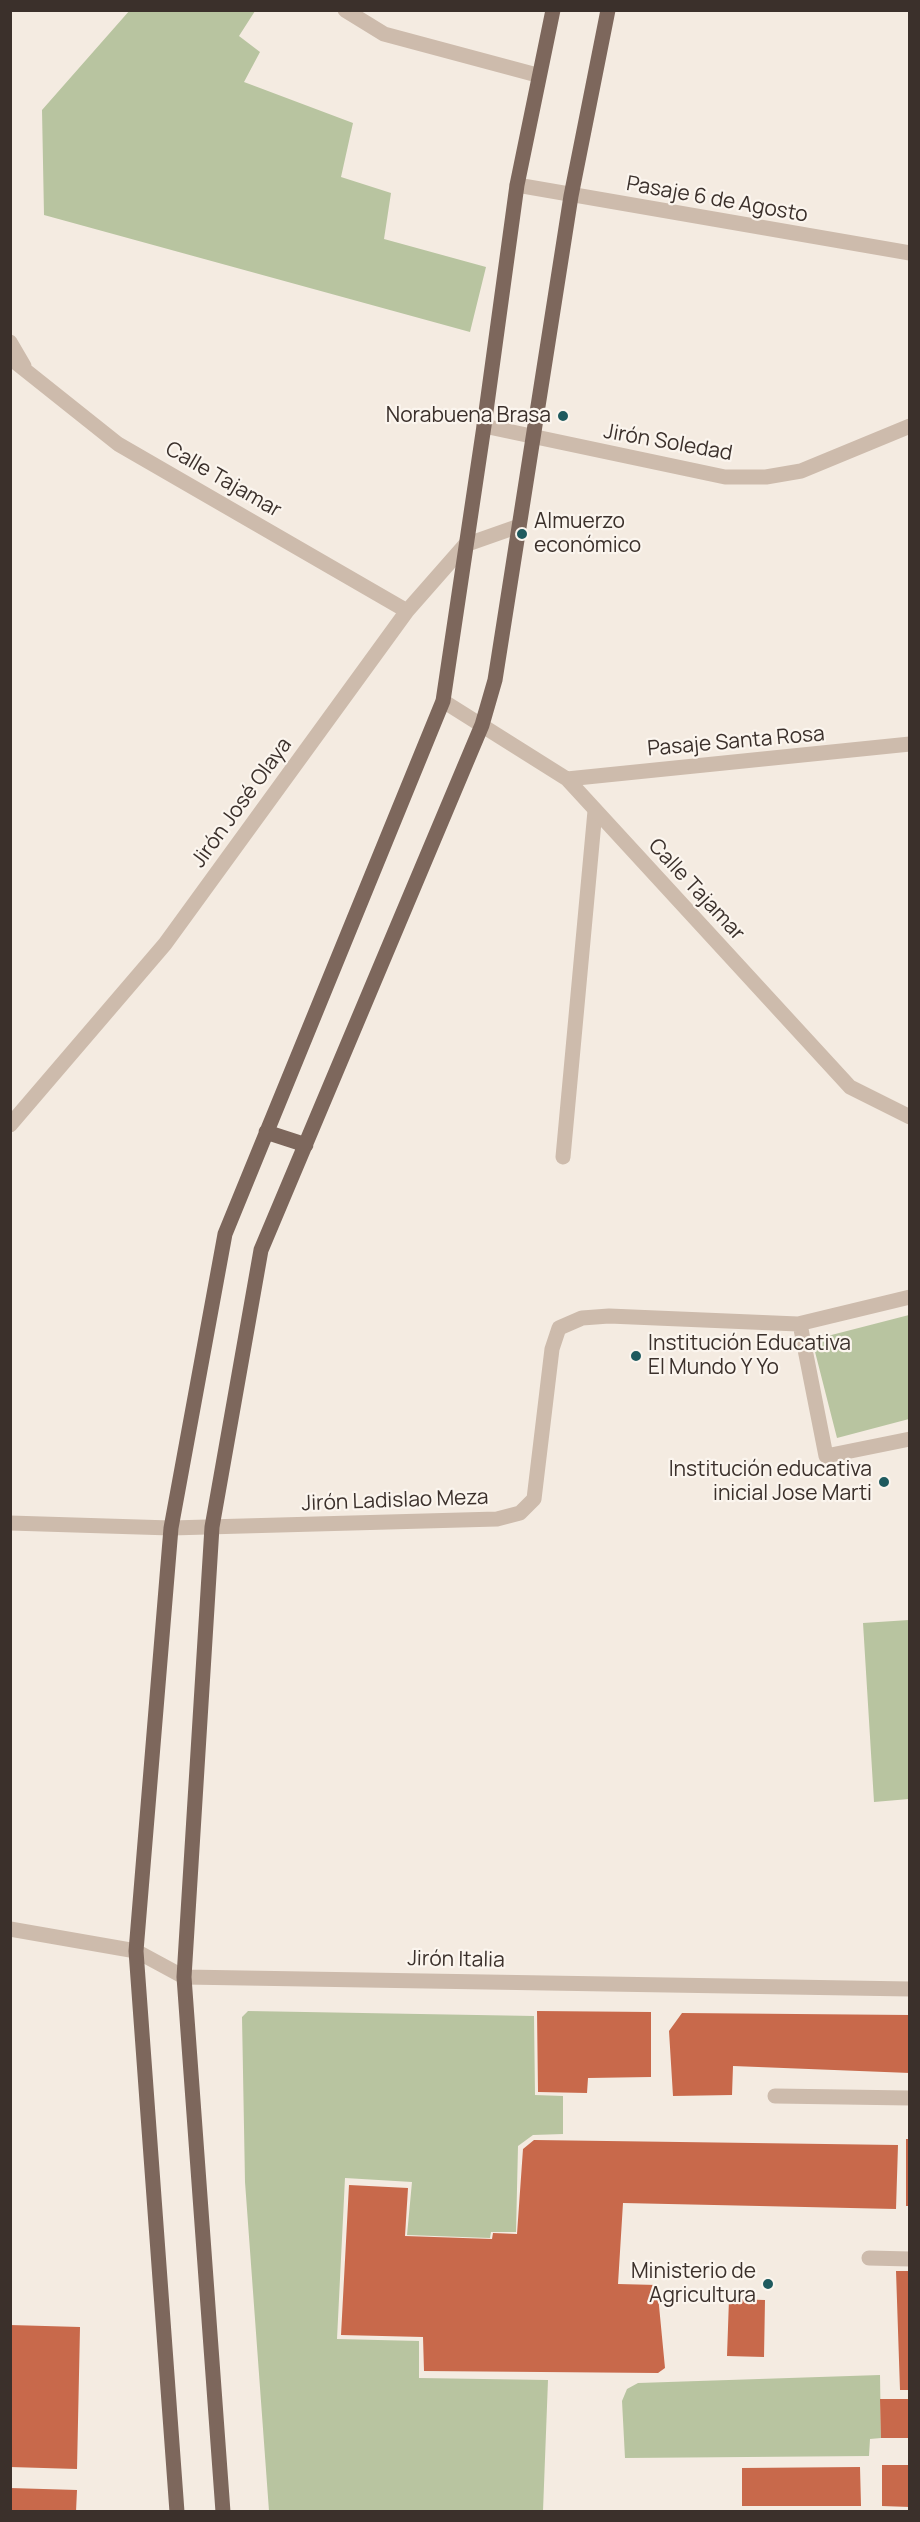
<!DOCTYPE html>
<meta charset="utf-8">
<style>
body{margin:0}
#map{position:relative;width:920px;height:2522px;overflow:hidden;background:#f4ebe1;font-family:Manrope,sans-serif}
canvas{display:block}
.frame{position:absolute;inset:0;border:12px solid #3b302b;pointer-events:none}
</style>
<div id="map">
<canvas width="920" height="2522"></canvas>
<div class="frame"></div>
</div>
<script>
const c = document.querySelector('canvas').getContext('2d');
c.lineJoin = 'round';
function fill(path, color) {
  c.fillStyle = color;
  c.fill(path, 'evenodd');
}
function stroke(path, color, width, dash) {
  c.strokeStyle = color;
  c.lineWidth = width;
  c.lineCap = dash ? 'butt' : 'round';
  c.setLineDash(dash || []);
  c.stroke(path);
}
function write(font, color, halo, rows, align = 'center') {
  c.font = font + ' Manrope,sans-serif';
  c.lineWidth = 4.5;
  c.setLineDash([]);
  c.textBaseline = 'middle';
  c.strokeStyle = halo;
  c.fillStyle = color;
  for (const [text, x, y, turn = 0] of rows) {
    c.save();
    c.translate(x, y);
    c.rotate((+turn || 0) * Math.PI / 180);
    c.textAlign = isNaN(turn) ? turn : align;
    if (halo) c.strokeText(text, 0, 0);
    c.fillText(text, 0, 0);
    c.restore();
  }
}
fill(new Path2D(`
 M130,10L255,11L239,36L260,52L244,82L353,123L341,177L391,193L384,239L486,267L470,332L44,215L42,110Z
 M909,1315V1419L837,1438L812,1340Z
 M909,1620V1799L874,1802L863,1623Z
 M248,2011L534,2016L535,2095L563,2096V2134L533,2135L518,2146L516,2232H491L490,2238L407,2235L412,2182L345,2178L337,2339L419,2341V2378L548,2380L543,2511H269L245,2182L242,2017Z
 M880,2375L881,2438L870,2439L869,2456L625,2458L622,2401L627,2389L638,2383Z`), '#b8c4a0');
fill(new Path2D(`
 M537,2011L651,2012V2077L588,2078L587,2093L538,2092Z
 M682,2013L910,2015V2073L733,2066L732,2095L673,2096L669,2031Z
 M906,2139H910V2206H906Z
 M534,2140L898,2145L896,2209L623,2203L618,2284L657,2285L665,2368L658,2373L424,2371L423,2337L341,2335L349,2185L408,2188L405,2236L492,2239L493,2233L517,2234L523,2149Z
 M896,2271H910V2390H900Z
 M729,2299L765,2300L764,2357L727,2356Z
 M10,2325L80,2327L77,2469L10,2467Z
 M880,2399H910V2438H881Z
 M882,2465H910V2507L882,2506Z
 M860,2467L861,2506H742V2468Z
 M10,2488L77,2490L76,2512H10Z`), '#c8694b');
stroke(new Path2D(`
 M345,10L384,34L537,75
 M563,1157L595,811
 M775,2096L910,2098
 M869,2258L910,2259`), '#cdbbac', 15);
stroke(new Path2D(`
 M517,185L910,253
 M10,342L24,366
 M10,358L118,444L407,611
 M484,426L725,477H766L801,471L910,426
 M443,701L567,779L850,1087L910,1117
 M567,779L910,744
 M10,1125L165,944L407,611L465,545L519,526
 M800,1324L826,1456L910,1439
 M10,1523L171,1528L497,1519L520,1513L534,1499L552,1349L559,1328L582,1318L609,1316L798,1324L910,1297
 M10,1929L136,1951L184,1977L910,1989`), '#cdbbac', 15);
stroke(new Path2D(`
 M266,1132L306,1145
 M177,2512L136,1951L171,1528L225,1234L443,701L484,426L517,185L553,10
 M223,2512L184,1977L212,1527L261,1250L482,725L495,680L571,196L608,10`), '#7d675c', 15);
for (const [x, y, r, color] of [
 [563,416,6,"#1f5a5e"],
 [522,534,6,"#1f5a5e"],
 [636,1356,6,"#1f5a5e"],
 [884,1482,6,"#1f5a5e"],
 [768,2284,6,"#1f5a5e"]
]) {
  const dot = new Path2D();
  dot.arc(x, y, r, 0, 2 * Math.PI);
  c.fillStyle = color;
  c.fill(dot);
  stroke(dot, '#fbf5ee', 2);
}
write('21px', '#3b302b', '#fbf5ee', [
 ["Pasaje 6 de Agosto",717,200,10],
 ["Jirón Soledad",668,443,10],
 ["Calle Tajamar",223,480,30],
 ["Pasaje Santa Rosa",736,742,-5],
 ["Jirón José Olaya",242,803,-54],
 ["Calle Tajamar",696,890,47],
 ["Jirón Ladislao Meza",395,1501,-2],
 ["Jirón Italia",456,1960,1]
]);
write('21px', '#3b302b', '#fbf5ee', [
 ["Norabuena Brasa",551,416],
 ["Almuerzo",534,522,"left"],
 ["económico",534,546,"left"],
 ["Institución Educativa",648,1344,"left"],
 ["El Mundo Y Yo",648,1368,"left"],
 ["Institución educativa",872,1470],
 ["inicial Jose Marti",872,1494],
 ["Ministerio de",756,2272],
 ["Agricultura",756,2296]
], 'right');
</script>
